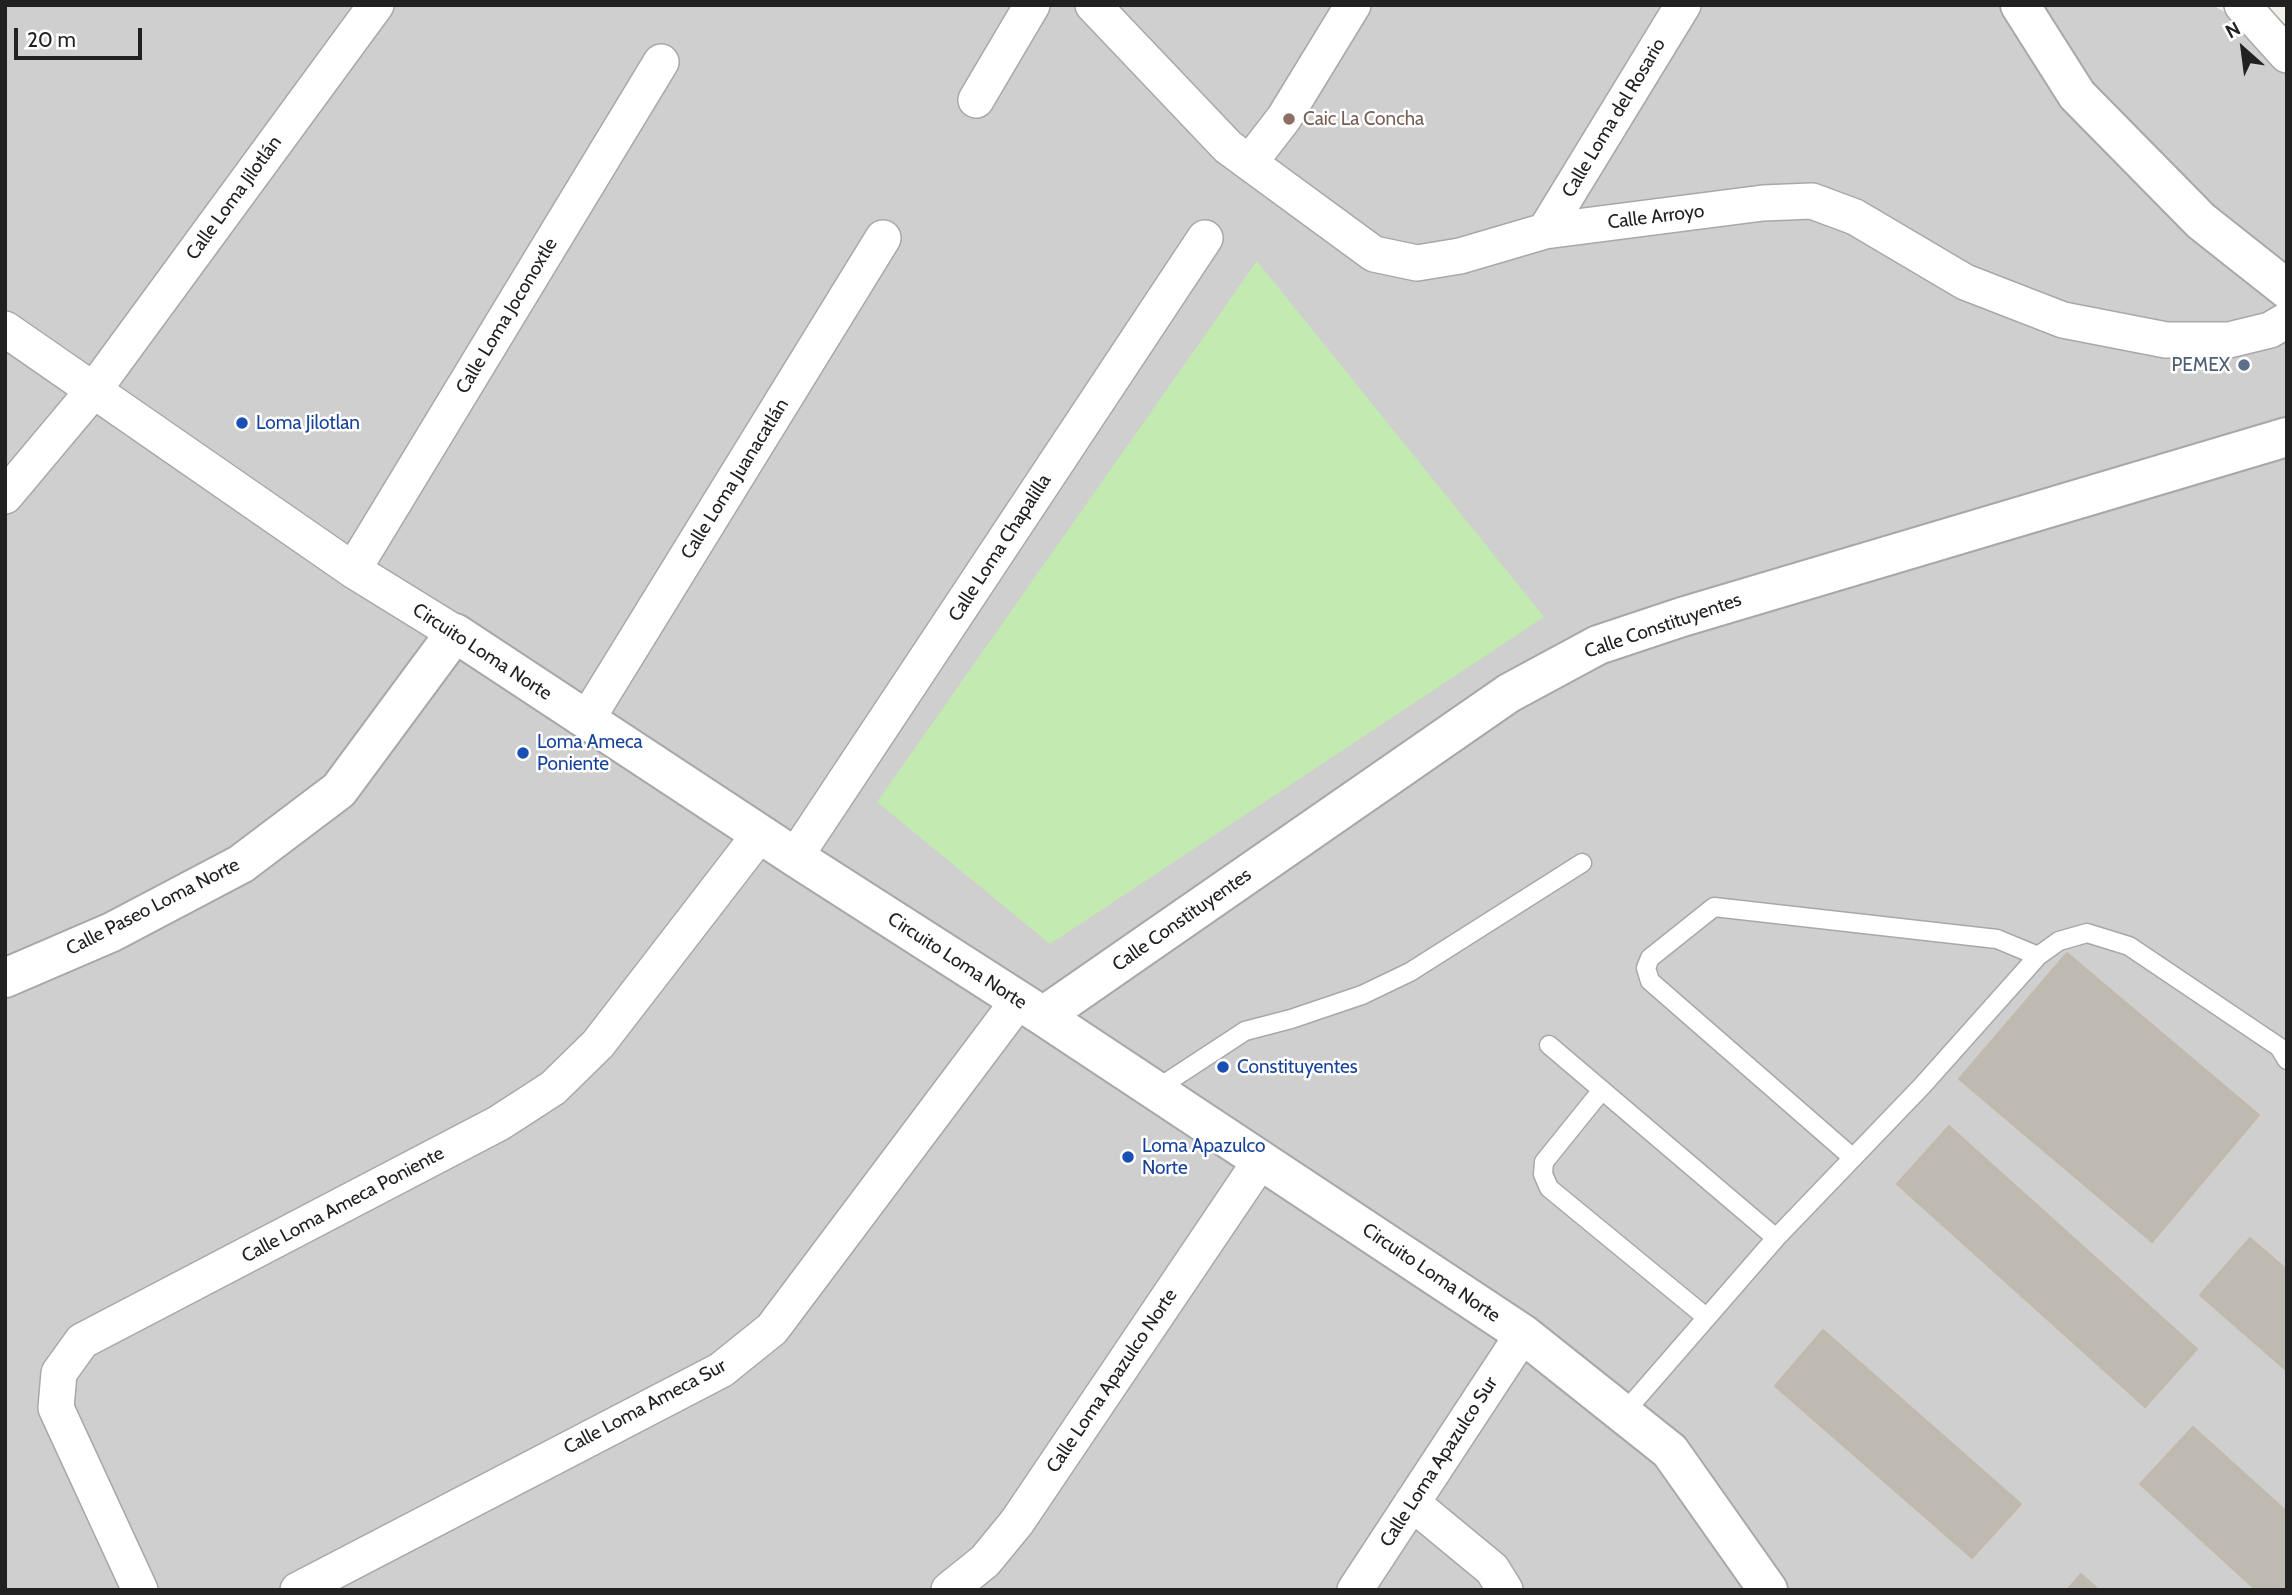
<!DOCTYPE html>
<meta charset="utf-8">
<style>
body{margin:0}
#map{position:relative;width:2292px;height:1595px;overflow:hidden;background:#f2f0e8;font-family:Cabin,sans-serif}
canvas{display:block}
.frame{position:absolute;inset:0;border:7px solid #212121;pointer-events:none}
.north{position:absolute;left:2208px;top:14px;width:70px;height:70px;-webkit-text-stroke:5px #fff;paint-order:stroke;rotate:332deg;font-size:19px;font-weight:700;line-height:28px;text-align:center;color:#212121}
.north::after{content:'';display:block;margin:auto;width:24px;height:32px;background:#212121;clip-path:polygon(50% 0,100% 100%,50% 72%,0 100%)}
.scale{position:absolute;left:14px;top:28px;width:128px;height:32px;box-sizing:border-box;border:4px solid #212121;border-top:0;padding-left:9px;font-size:21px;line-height:24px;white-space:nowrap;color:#212121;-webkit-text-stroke:5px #fff;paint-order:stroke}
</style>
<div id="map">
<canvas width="2292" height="1595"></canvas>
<div class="frame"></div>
<div class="north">N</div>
<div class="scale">20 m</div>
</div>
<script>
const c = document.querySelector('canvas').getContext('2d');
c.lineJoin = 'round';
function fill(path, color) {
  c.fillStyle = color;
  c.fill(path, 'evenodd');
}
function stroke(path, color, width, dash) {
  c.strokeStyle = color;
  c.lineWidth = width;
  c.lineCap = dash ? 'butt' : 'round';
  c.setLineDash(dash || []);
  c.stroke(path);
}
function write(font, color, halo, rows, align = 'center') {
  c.font = font + ' Cabin,sans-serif';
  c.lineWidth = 5;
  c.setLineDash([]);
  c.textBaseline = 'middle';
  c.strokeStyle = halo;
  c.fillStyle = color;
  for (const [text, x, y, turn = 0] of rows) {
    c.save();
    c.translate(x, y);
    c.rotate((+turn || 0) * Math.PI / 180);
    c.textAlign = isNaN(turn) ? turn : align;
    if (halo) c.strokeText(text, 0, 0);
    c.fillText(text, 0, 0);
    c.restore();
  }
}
fill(new Path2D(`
 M5,5H2212L2287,46V1590H5Z`), '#cfcfcf');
fill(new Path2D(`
 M1257,261L1544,617L1050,944L877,802Z`), '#c3eab0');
const building = new Path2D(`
 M2067,953L2259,1115L2152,1242L1959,1079Z
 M1949,1126L2197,1349L2145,1407L1897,1184Z
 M2250,1238L2287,1270V1371L2200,1295Z
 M1823,1330L2021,1504L1972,1558L1775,1386Z
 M2193,1427L2287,1512V1590H2256L2140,1484Z
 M2081,1574L2099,1590H2067Z`);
fill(building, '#beb9b1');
stroke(building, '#c3b9ab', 2);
const service = new Path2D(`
 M1549,1045L1776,1238L1623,1414
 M1155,1090L1245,1031L1291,1019L1362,995L1410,972L1582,863
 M1602,1090L1544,1162L1543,1174L1549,1188L1706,1317
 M1853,1158L1650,981L1646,968L1650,958L1714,907L1997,939L2038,956
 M1776,1238L1922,1086L2038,956L2059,941L2087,933L2129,946L2279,1047L2287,1060`);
const minor = new Path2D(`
 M1093,5L1228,147L1374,254L1417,263L1460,256L1545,231L1763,203L1812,201L1855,217L1965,282L2063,320L2166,340H2229L2270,330L2287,320
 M2242,5L2287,55
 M976,100L1032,5
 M1250,162L1284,118L1353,5
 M1545,231L1683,5
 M5,329L353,570L455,633
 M5,496L93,391L376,5
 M353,570L661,62
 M587,719L883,238
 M795,857L1205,238
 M1412,1503L1492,1569L1505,1590
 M140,1590L56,1408L59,1373L82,1341L499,1123L553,1088L598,1044L760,834
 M298,1590L721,1370L772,1329L1019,1000
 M949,1590L985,1561L1017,1522L1261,1160
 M1355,1590L1523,1334`);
const tertiary = new Path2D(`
 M2020,5L2077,95L2201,221L2287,289
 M5,978L112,932L241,864L339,790L455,633L795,857L1043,1016L1523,1334L1670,1451L1768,1590
 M1043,1016L1509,693L1598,645L1682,617L2287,437`);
stroke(service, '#a8a8a8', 21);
stroke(minor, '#a8a8a8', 38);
stroke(tertiary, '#a8a8a8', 42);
stroke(service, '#fff', 18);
stroke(minor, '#fff', 35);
stroke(tertiary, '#fff', 38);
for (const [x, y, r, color] of [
 [1289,119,7,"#8d6e63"],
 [2244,365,7,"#5c6f8a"],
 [242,423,7,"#1a4fb4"],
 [523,753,7,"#1a4fb4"],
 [1223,1067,7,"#1a4fb4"],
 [1128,1157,7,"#1a4fb4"]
]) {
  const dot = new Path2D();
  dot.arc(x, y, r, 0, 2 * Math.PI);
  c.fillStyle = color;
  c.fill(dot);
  stroke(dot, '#fff', 2.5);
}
write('19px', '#212121', '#fff', [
 ["Calle Loma del Rosario",1614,118,-59],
 ["Calle Loma Jilotlán",234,198,-54],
 ["Calle Arroyo",1656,217,-7],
 ["Calle Loma Joconoxtle",507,316,-59],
 ["Calle Loma Juanacatlán",735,479,-58],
 ["Calle Loma Chapalilla",1000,548,-57],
 ["Calle Constituyentes",1663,626,-19],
 ["Circuito Loma Norte",482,652,33],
 ["Calle Paseo Loma Norte",153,907,-27],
 ["Calle Constituyentes",1182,920,-35],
 ["Circuito Loma Norte",957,961,33],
 ["Calle Loma Ameca Poniente",343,1205,-28],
 ["Circuito Loma Norte",1431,1273,34],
 ["Calle Loma Apazulco Norte",1112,1381,-56],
 ["Calle Loma Ameca Sur",645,1407,-28],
 ["Calle Loma Apazulco Sur",1439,1462,-57]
]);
write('19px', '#785e54', '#fff', [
 ["Caic La Concha",1303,119]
], 'left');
write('19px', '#4e5e75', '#fff', [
 ["PEMEX",2230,365]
], 'right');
write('19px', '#164399', '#fff', [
 ["Loma Jilotlan",256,423],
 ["Loma Ameca",537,742],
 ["Poniente",537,764],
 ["Constituyentes",1237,1067],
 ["Loma Apazulco",1142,1146],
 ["Norte",1142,1168]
], 'left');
</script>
